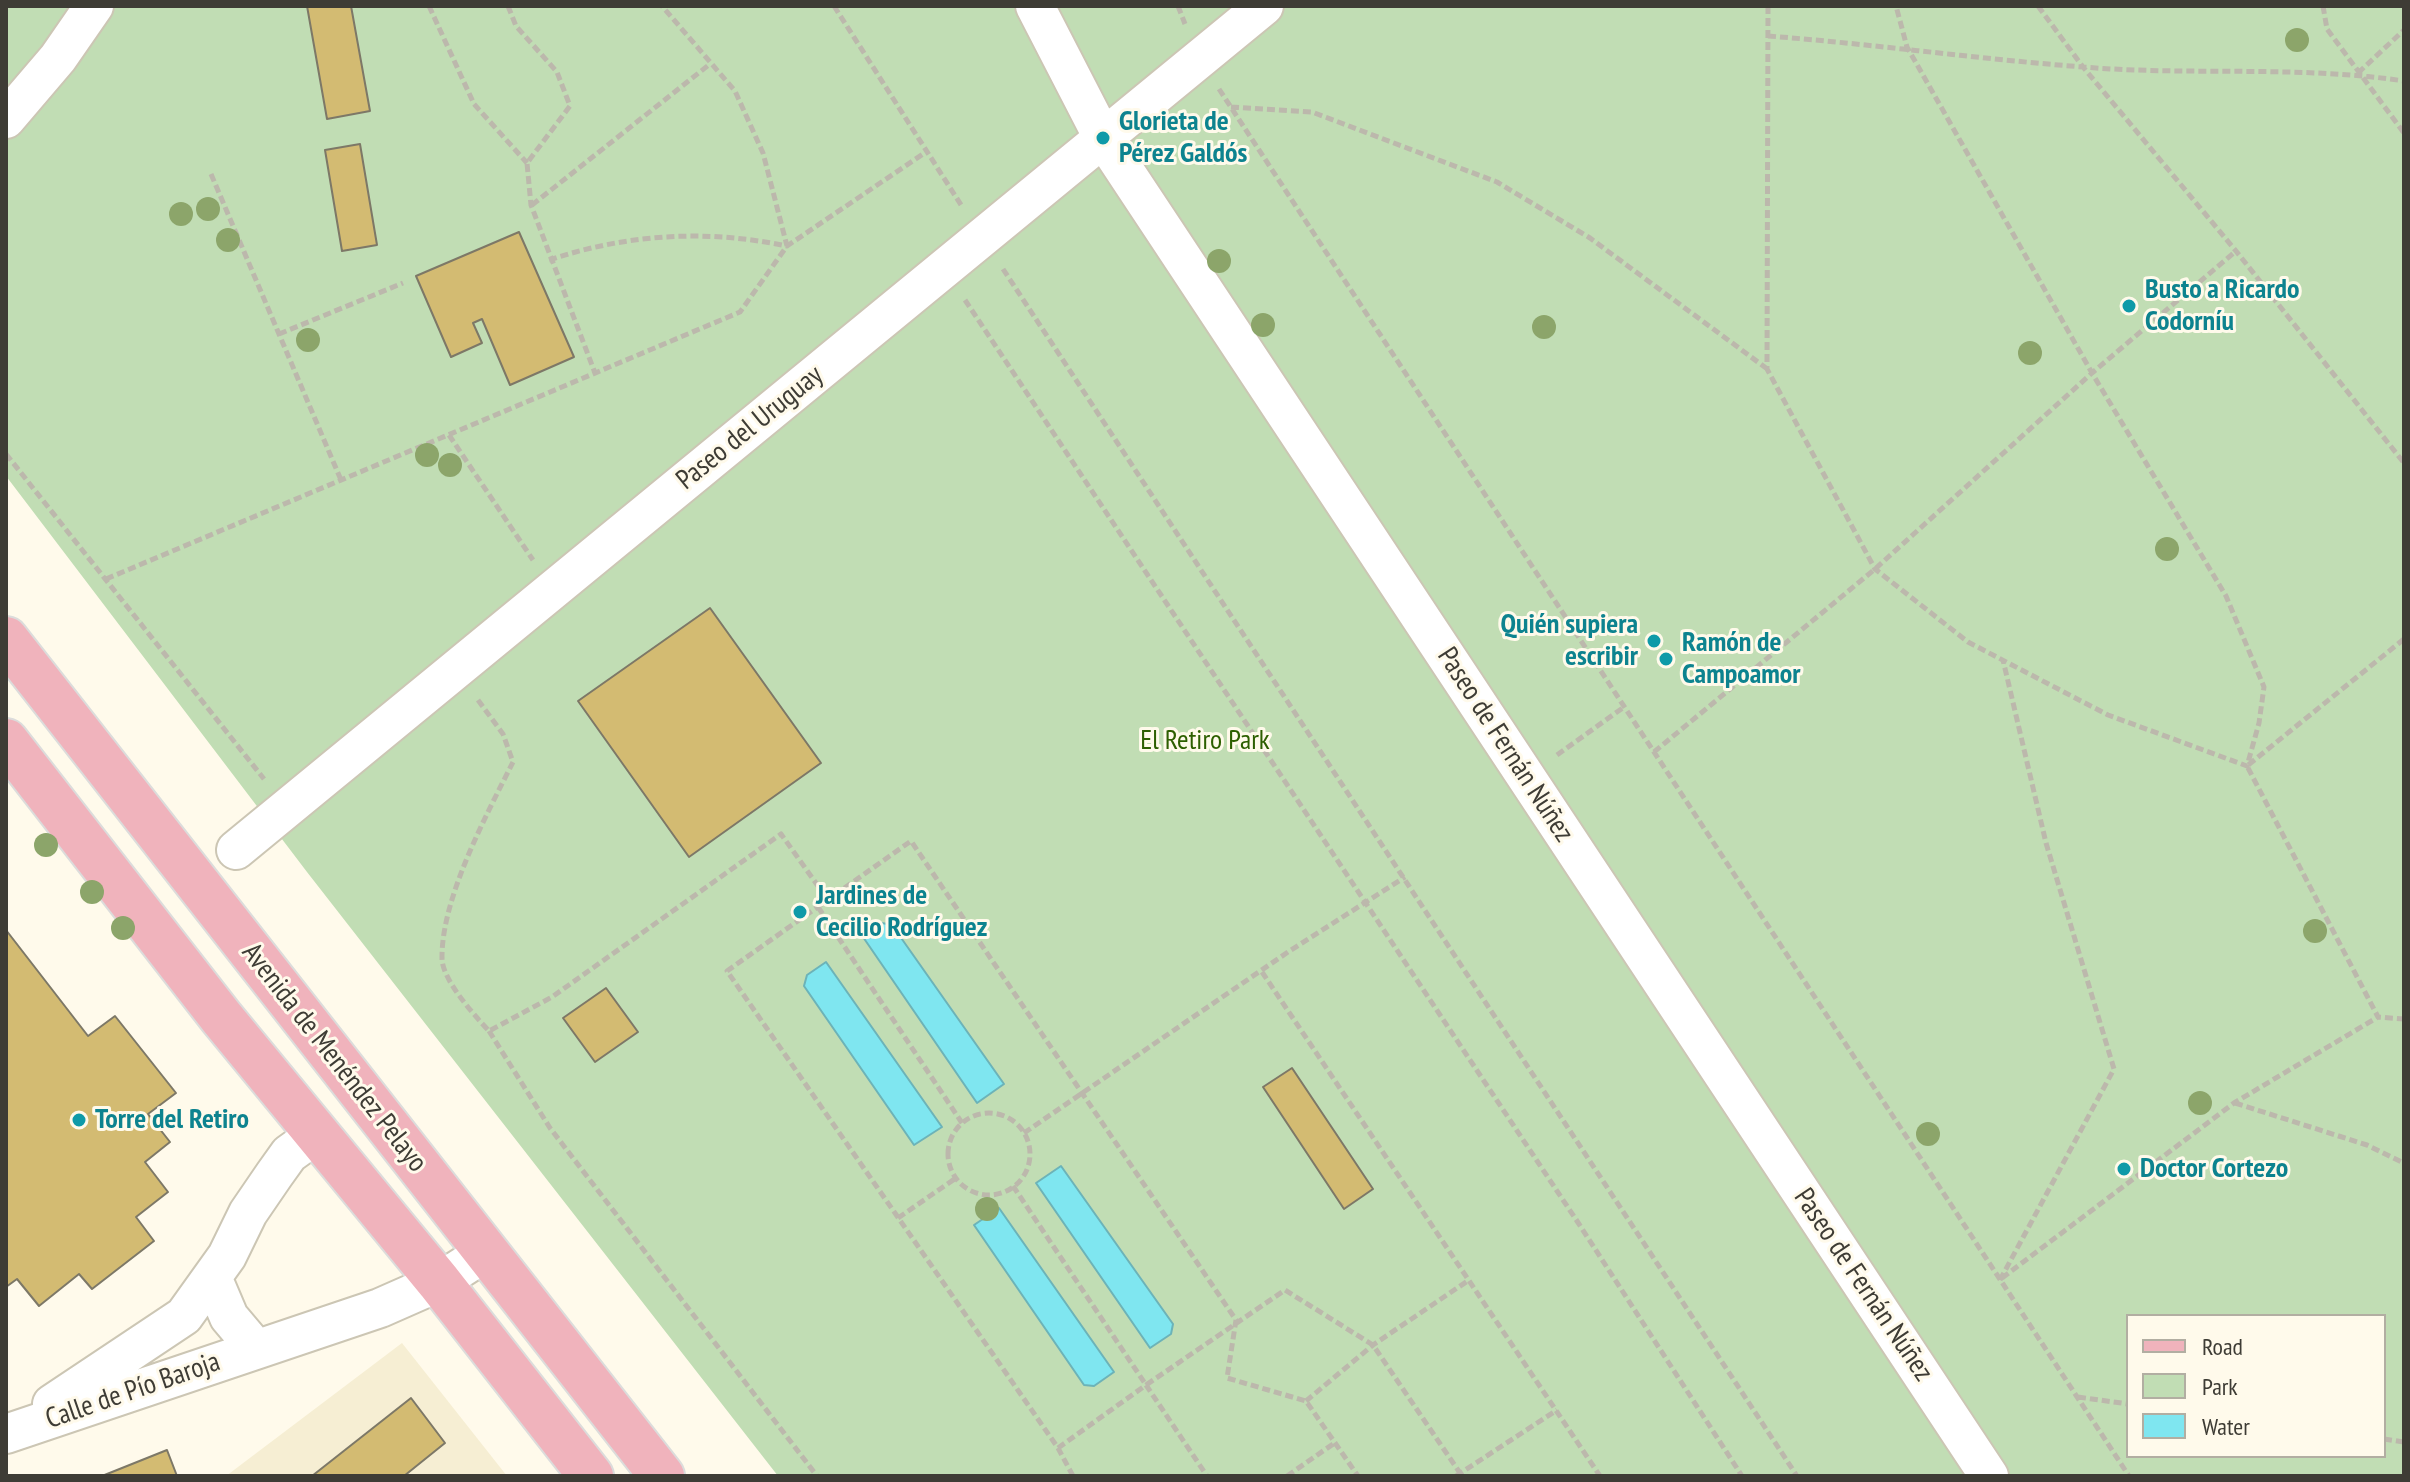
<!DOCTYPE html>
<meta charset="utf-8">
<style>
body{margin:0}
#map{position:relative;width:2410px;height:1482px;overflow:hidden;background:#fffaeb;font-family:"PT Sans Narrow",sans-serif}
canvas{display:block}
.frame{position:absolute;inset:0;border:8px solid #3e3c35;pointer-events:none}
.legend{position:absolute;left:2126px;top:1314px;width:260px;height:144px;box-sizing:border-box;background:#fffaeb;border:2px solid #b2aea2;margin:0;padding:10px 14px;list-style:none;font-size:24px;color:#3e3c35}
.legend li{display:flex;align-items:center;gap:16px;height:40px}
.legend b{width:40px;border:2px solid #b2aea2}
</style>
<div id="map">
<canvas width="2410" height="1482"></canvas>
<div class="frame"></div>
<ul class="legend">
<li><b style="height:10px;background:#f0b3bc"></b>Road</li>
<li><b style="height:22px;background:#c1ddb4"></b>Park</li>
<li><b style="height:22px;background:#7fe6f0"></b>Water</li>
</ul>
</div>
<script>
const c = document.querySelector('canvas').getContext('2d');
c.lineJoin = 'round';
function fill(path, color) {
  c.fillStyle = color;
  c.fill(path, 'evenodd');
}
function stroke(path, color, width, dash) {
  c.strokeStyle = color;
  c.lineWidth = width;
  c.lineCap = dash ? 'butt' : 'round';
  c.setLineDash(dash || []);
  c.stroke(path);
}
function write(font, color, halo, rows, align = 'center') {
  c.font = font + ' "PT Sans Narrow",sans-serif';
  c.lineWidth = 6;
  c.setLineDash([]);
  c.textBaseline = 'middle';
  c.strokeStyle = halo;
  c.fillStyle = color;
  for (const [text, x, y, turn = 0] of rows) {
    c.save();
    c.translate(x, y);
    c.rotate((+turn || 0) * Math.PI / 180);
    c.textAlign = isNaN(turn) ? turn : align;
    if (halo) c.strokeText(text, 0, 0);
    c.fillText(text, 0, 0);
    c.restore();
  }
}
fill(new Path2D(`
 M402,1343L507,1476H226Z`), '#f6eed3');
fill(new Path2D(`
 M6,6H2404V1476H778L307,872L6,476ZM2128,1316H2384V1456H2128Z`), '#c1ddb4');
const water = new Path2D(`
 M882,923L892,925L1004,1084L977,1103L863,937Z
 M826,962L942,1127L914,1145L804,986L807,975Z
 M1061,1166L1173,1324L1171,1334L1150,1348L1036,1183Z
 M999,1208L1114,1372L1094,1386L1084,1385L974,1225Z`);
fill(water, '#7fe6f0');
stroke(water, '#6cb3b8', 2);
const building = new Path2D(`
 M307,6H351L370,111L327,119Z
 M360,144L377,245L342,251L325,150Z
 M519,232L574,357L510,385L482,319L473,323L482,343L451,357L416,276Z
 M710,608L821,763L689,857L578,701Z
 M6,930L88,1036L115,1016L176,1093L148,1114L170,1142L145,1162L168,1192L136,1217L154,1241L92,1289L79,1274L39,1306L17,1279L6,1287Z
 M606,988L638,1032L595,1062L563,1018Z
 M1292,1068L1373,1189L1344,1209L1263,1087Z
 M411,1398L445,1443L404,1476H312Z
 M167,1450L177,1476H102Z`);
fill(building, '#d3bb72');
stroke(building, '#7d7867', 2);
const minor = new Path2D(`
 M1035,6L1103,138L1989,1476
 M6,119L58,58L94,6
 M236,850L1264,6
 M212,1277L229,1317L256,1349
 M52,1404L184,1316L227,1256L248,1213L274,1175L289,1154L318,1133
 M6,1434L380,1308L439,1282L486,1252`);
const major = new Path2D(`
 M6,639L662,1476
 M6,741L221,1017L439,1282L591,1476`);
stroke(minor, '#ccc6b4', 42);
stroke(major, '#dcdcdb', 48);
stroke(new Path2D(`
 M429,6L474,104L527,163
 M508,6L516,26L557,72L570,106L527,163L531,205L595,373
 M834,6L963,208
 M1178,6L1185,24
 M1768,6L1767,369L1875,569L1968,642L2108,715L2247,766L2259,723L2264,687L2226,596L2092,373L1907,47L1896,6
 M2038,6L2083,67L2236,251L2404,463
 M2323,6L2327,29L2404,133
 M1768,36C1873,44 1978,59 2083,67C2189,76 2298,65 2404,81
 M2358,73L2404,30
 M1219,89L2129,1476
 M1231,107L1312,112L1497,182L1590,238L1766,368
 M211,174L341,480
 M532,205L710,64
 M549,260C628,234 705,229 787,246L763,153L735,91L662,6
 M1003,269L1797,1476
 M965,300L1577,1221L1742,1476
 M279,334L403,283
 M449,435L533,560
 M6,454L264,779
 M106,579L740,312L787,246L926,152
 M2404,639L2247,766L2378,1017L2404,1019
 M478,700L503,734L513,762C486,816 441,899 442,959C443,981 475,1016 489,1031L552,997L781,834L828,900
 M1654,752L1875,569L2092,373L2236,251
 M1557,755L1624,707
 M818,907L962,1123
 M1262,972L1600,1476
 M489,1031L550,1128L817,1476
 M2235,1103L2367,1145L2404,1163
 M948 1154a41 41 0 1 1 82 0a41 41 0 1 1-82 0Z
 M1024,1133L1288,952L1405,877
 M1013,1186L1146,1385L1285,1290L1373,1345L1460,1473
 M898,1218L956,1178
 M2002,1278L2234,1103L2378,1017
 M2000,1280L2114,1069L2046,843L2003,660
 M2078,1397L2128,1404
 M1306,1401L1373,1345L1469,1280
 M2384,1439L2404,1442
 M1058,1448L1146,1385L1207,1476
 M1073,1476L1058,1448L727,971L911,841L1236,1320L1227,1378L1306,1401L1358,1476
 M1287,1476L1336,1442
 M1456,1476L1557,1410`), '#bcb8ac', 5, [8, 4]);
stroke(minor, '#fff', 38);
stroke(major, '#f0b3bc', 44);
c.fillStyle = '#8ca56a';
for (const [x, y] of [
 [2297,40],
 [208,209],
 [181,214],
 [228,240],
 [1219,261],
 [1263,325],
 [1544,327],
 [308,340],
 [2030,353],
 [427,455],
 [450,465],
 [2167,549],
 [46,845],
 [92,892],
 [123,928],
 [2315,931],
 [2200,1103],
 [1928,1134],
 [987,1209]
]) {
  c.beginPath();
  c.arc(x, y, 12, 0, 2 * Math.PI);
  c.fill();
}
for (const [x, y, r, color] of [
 [1103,138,8,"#0f9aa8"],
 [2129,306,8,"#0f9aa8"],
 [1654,641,8,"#0f9aa8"],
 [1666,659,8,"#0f9aa8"],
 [800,912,8,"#0f9aa8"],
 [79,1120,8,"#0f9aa8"],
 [2124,1169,8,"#0f9aa8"]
]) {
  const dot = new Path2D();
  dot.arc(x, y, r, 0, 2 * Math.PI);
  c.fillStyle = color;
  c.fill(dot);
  stroke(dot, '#fffaeb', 3);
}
write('bold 28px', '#0d838f', '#fffaeb', [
 ["Glorieta de",1119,122],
 ["Pérez Galdós",1119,154],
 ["Busto a Ricardo",2145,290],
 ["Codorníu",2145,322],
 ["Quién supiera",1638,625,"right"],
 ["escribir",1638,657,"right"],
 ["Ramón de",1682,643],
 ["Campoamor",1682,675],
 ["Jardines de",816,896],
 ["Cecilio Rodríguez",816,928],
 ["Torre del Retiro",95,1120],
 ["Doctor Cortezo",2140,1169]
], 'left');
write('28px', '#3e3c35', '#fffaeb', [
 ["Paseo del Uruguay",750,428,-39],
 ["Paseo de Fernán Núñez",1505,745,57],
 ["Avenida de Menéndez Pelayo",334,1058,52],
 ["Paseo de Fernán Núñez",1863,1285,56],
 ["Calle de Pío Baroja",133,1391,-19]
]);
write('28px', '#2d5f01', '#fffaeb', [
 ["El Retiro Park",1205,741]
]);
</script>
